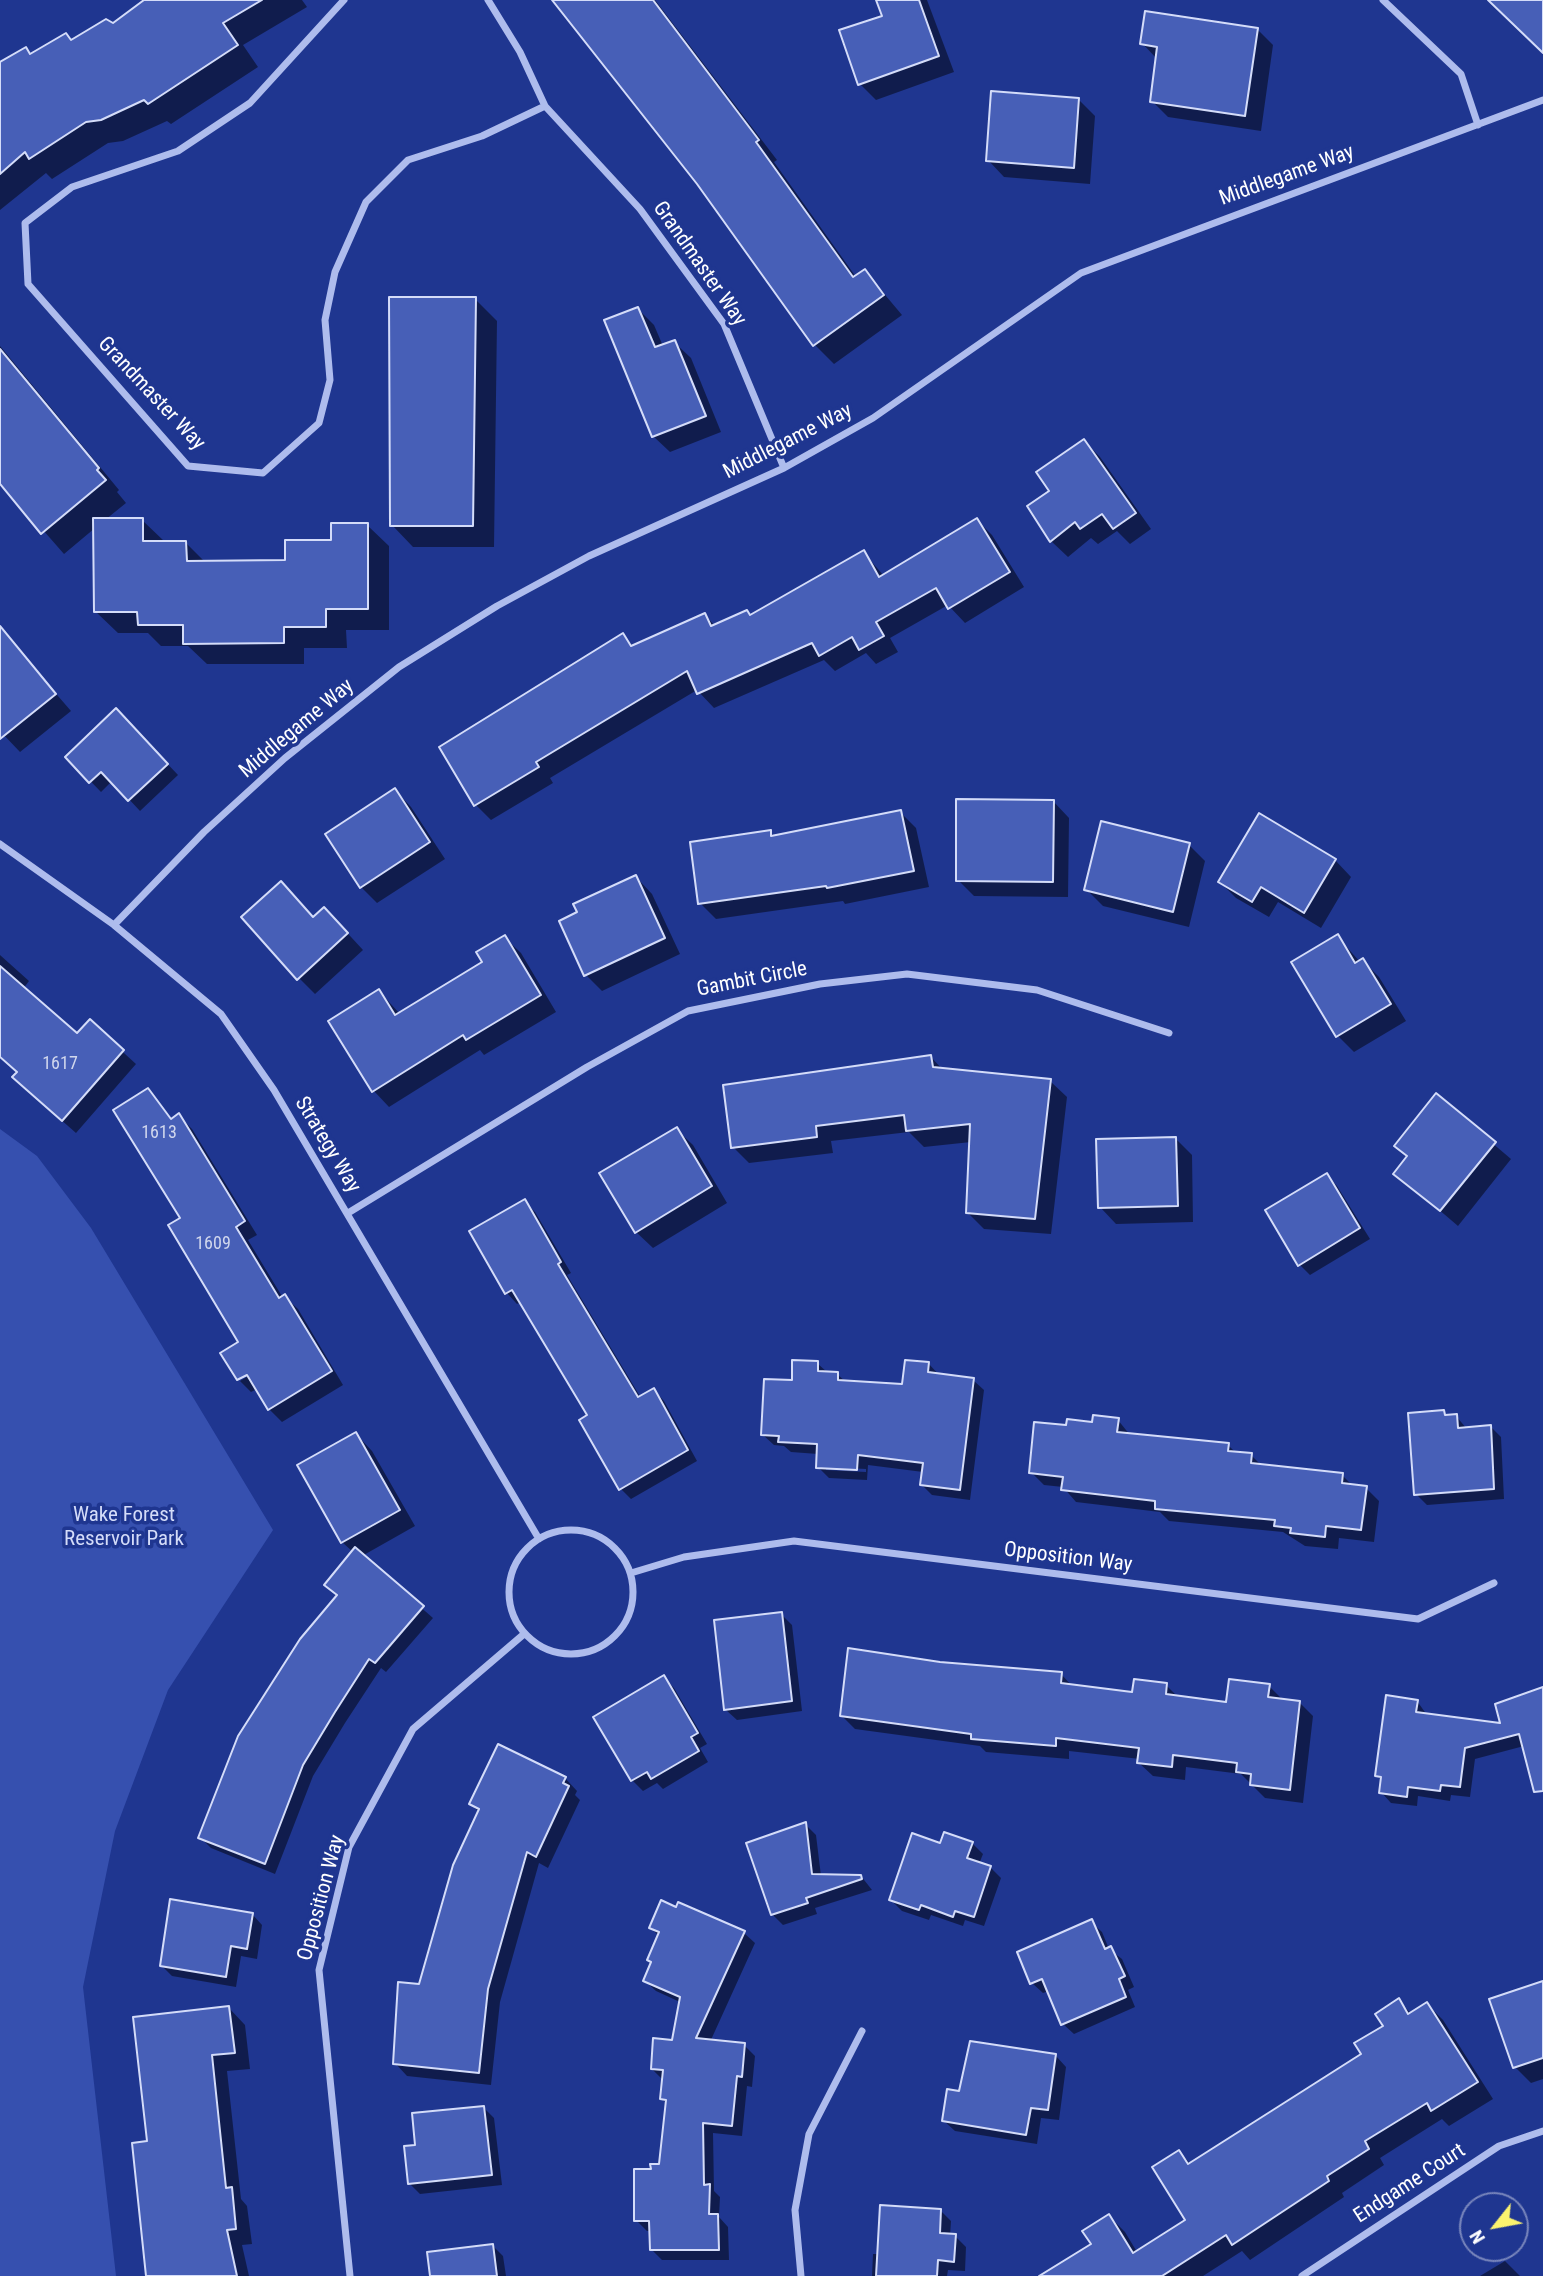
<!DOCTYPE html>
<style>
body{margin:0}
#map{position:relative;width:1543px;height:2276px;overflow:hidden;background:#1f3690;font-family:"Roboto Condensed",sans-serif}
canvas{display:block}
.north{position:absolute;left:1459px;top:2192px;width:70px;height:70px;box-sizing:border-box;background:#1f3690;border:2px solid #7986bc;border-radius:50%;rotate:239deg;font-size:19px;font-weight:700;line-height:28px;text-align:center;color:#fff}
.north::after{content:'';display:block;margin:auto;width:24px;height:32px;background:#fbf36e;clip-path:polygon(50% 0,100% 100%,50% 72%,0 100%)}
</style>
<div id="map">
<canvas width="1543" height="2276"></canvas>
<div class="north">N</div>
</div>
<script>
const c = document.querySelector('canvas').getContext('2d');
c.lineJoin = 'round';
function fill(path, color) {
  c.fillStyle = color;
  c.fill(path, 'evenodd');
}
function stroke(path, color, width, dash) {
  c.strokeStyle = color;
  c.lineWidth = width;
  c.lineCap = dash ? 'butt' : 'round';
  c.setLineDash(dash || []);
  c.stroke(path);
}
function write(font, color, halo, rows, align = 'center') {
  c.font = font + ' "Roboto Condensed",sans-serif';
  c.lineWidth = 7;
  c.setLineDash([]);
  c.textBaseline = 'middle';
  c.strokeStyle = halo;
  c.fillStyle = color;
  for (const [text, x, y, turn = 0] of rows) {
    c.save();
    c.translate(x, y);
    c.rotate((+turn || 0) * Math.PI / 180);
    c.textAlign = isNaN(turn) ? turn : align;
    if (halo) c.strokeText(text, 0, 0);
    c.fillText(text, 0, 0);
    c.restore();
  }
}
fill(new Path2D(`
 M0,1129L37,1156L91,1228L273,1530L168,1690L115,1831L83,1987L116,2276H0Z`), '#3650af');
fill(new Path2D(`
 M147,0H302L307,7L243,45L258,67L171,124L167,121L123,141L108,143L52,179L46,173L0,210V64L26,50L31,55L113,25Z
 M567,0H655L777,160L774,162L856,277L865,271L902,315L834,364L815,345Z
 M878,0H927L954,72L876,100L860,84L884,17Z
 M1257,29L1273,45L1261,131L1168,117L1152,101L1157,59L1142,43Z
 M1078,99L1095,116L1090,184L1004,177L988,160Z
 M475,299L497,321L494,547H413L392,525Z
 M638,309L654,325L663,346L674,342L691,358L721,432L670,452L653,436Z
 M0,346L119,490L117,492L126,503L105,520H142L164,541L186,543L205,562H287L367,525L389,546V630H346L347,648H304V664H207L188,646H161L148,633H118L96,612L95,528L64,554L0,481Z
 M1084,441L1100,457L1151,529L1130,544L1117,531L1098,544L1091,538L1068,557L1051,541V491Z
 M977,520L992,535L1024,587L965,623L948,605L890,638L898,652L876,664L866,653L835,671L824,660L714,708L697,690L550,778L553,783L491,820L476,805L623,636L634,647L705,615L715,626L747,612L751,616L863,552L884,576Z
 M6,636L71,711L20,752L0,731V641Z
 M127,721L178,775L140,811L112,781L101,792L67,757Z
 M395,790L411,807L445,859L377,903L361,887Z
 M1053,801L1069,818L1068,897L974,896L958,880Z
 M900,812L916,828L929,887L845,904L843,901L716,919L700,903L770,832L775,837Z
 M1189,845L1205,861L1189,927L1103,906L1086,889Z
 M1335,860L1351,877L1321,928L1278,902L1269,917L1236,898L1220,882Z
 M636,877L652,894L680,954L602,991L586,975Z
 M314,919L340,925L363,950L315,994L299,978Z
 M1337,936L1360,962L1363,961L1379,977L1406,1021L1354,1052L1338,1036L1293,962Z
 M504,937L521,953L556,1012L484,1055L480,1050L389,1107L373,1090L379,991L400,1014L485,963Z
 M0,955L29,981L23,989L77,1036L90,1022L136,1064L76,1133L27,1090L18,1072L0,1056Z
 M931,1057L943,1070L1050,1081L1067,1097L1051,1234L984,1229L968,1213L971,1142L924,1147L909,1132L831,1141L833,1153L749,1163L733,1147Z
 M147,1091L173,1120L179,1116L192,1129L257,1235L248,1240L283,1298L285,1297L298,1309L343,1385L282,1422L269,1409L257,1389L251,1392L240,1381L255,1372L238,1379L241,1342L182,1218Z
 M1437,1096L1511,1159L1458,1226L1396,1173L1409,1157Z
 M676,1129L693,1145L727,1203L653,1248L636,1232Z
 M1175,1138L1192,1155L1193,1222L1116,1224L1100,1207Z
 M1327,1175L1337,1186L1370,1239L1310,1275L1299,1264Z
 M524,1201L535,1212L571,1273L567,1275L641,1398L654,1390L664,1401L697,1461L631,1499L621,1489L590,1416L521,1302L517,1304L507,1293Z
 M817,1363L828,1373L837,1374L846,1382L903,1385L929,1364L940,1376L973,1380L984,1390L970,1500L932,1495L921,1484L923,1472L868,1465L867,1480L829,1478L818,1467V1454L791,1452L784,1446L774,1445L763,1435L793,1382ZM826,1467L866,1469V1472L826,1470Z
 M1444,1412L1449,1417L1456,1416L1467,1429L1490,1426L1501,1437L1504,1499L1427,1505L1416,1494Z
 M1118,1420L1130,1435L1228,1445L1236,1453L1251,1455L1262,1466L1342,1475L1354,1487L1366,1488L1379,1501L1374,1542L1339,1538L1338,1549L1305,1546L1283,1532L1169,1521L1160,1512L1076,1502L1063,1487L1044,1485L1031,1472L1068,1427Z
 M356,1434L372,1451L415,1526L362,1556L433,1618L386,1672L381,1668L345,1723L313,1776L275,1874L211,1848L200,1837L338,1596L326,1585L353,1552L342,1542Z
 M781,1614L792,1625L802,1711L737,1720L726,1710Z
 M940,1664L1061,1674L1073,1687L1133,1694L1166,1685L1179,1698L1228,1704L1269,1686L1282,1699L1299,1702L1313,1716L1303,1803L1265,1798L1241,1774L1186,1767L1185,1780L1153,1776L1139,1763L1140,1759L1069,1751V1759L986,1752L980,1746L855,1729L842,1716Z
 M664,1678L674,1688L707,1744L700,1748L708,1762L663,1789L657,1783L643,1791L632,1780Z
 M1543,1689V1781L1524,1746L1475,1759L1470,1797L1451,1795L1450,1801L1418,1796L1417,1806L1391,1803L1381,1792L1382,1781L1377,1775L1417,1701L1427,1715L1502,1725L1515,1697Z
 M565,1778L577,1791L575,1795L580,1800L548,1868L539,1863L500,2002L491,2085L407,2076L395,2063L479,1812L471,1804Z
 M805,1824L816,1835L821,1876H861L872,1890L815,1908L817,1914L783,1925L772,1914Z
 M972,1843L983,1854L979,1864L990,1867L1001,1878L984,1926L965,1920L963,1926L931,1915L929,1920L902,1911L891,1900L941,1845Z
 M252,1914L262,1925L257,1959L241,1956L236,1987L172,1976L161,1965Z
 M1091,1922L1102,1932L1109,1949L1122,1959L1134,1987L1128,1990L1135,2007L1074,2034L1063,2024L1049,1991L1043,1993L1032,1983Z
 M651,1928L744,1933L755,1943L710,2042L744,2045L755,2056L752,2087L747,2086L742,2136L713,2133L714,2191L720,2197L719,2217L728,2227L729,2260H662L651,2249V2231H647L636,2220L653,2171L660,2166L667,2104L661,2098L663,2080L652,2069L673,2042L680,2002L656,1991L645,1981L659,1936Z
 M1543,1983V2079L1531,2083L1515,2067Z
 M1398,2001L1412,2014L1427,2004L1443,2020L1493,2099L1449,2126L1442,2119L1380,2158L1384,2165L1342,2193L1344,2197L1250,2260L1242,2251L1203,2276H1075L1109,2216L1125,2232L1137,2252L1187,2221L1179,2152L1191,2164L1363,2054L1385,2026Z
 M229,2008L245,2025L250,2069L227,2071L241,2199L247,2206L252,2244L242,2245L249,2276H156L149,2143Z
 M1056,2056L1066,2067L1059,2120L1041,2118L1037,2144L955,2131L944,2121L960,2093Z
 M483,2107L494,2118L502,2185L420,2194L409,2183L417,2146Z
 M940,2210L951,2221L950,2236H955L966,2247L965,2271L948,2270L947,2276H872L873,2254H879Z
 M493,2246L503,2256L506,2276H432Z
 M1505,2261L1520,2276H1480Z`), '#0007');
const building = new Path2D(`
 M144,0H262L223,23L238,45L148,104L144,100L101,120L86,122L29,159L25,152L0,174V62L26,47L30,54L66,33L71,40L106,19L113,23Z
 M552,0H653L759,140L756,142L853,277L865,269L884,295L813,346L697,184Z
 M876,0H919L939,56L858,85L839,30L882,16Z
 M1488,0H1543V53Z
 M1145,11L1258,28L1245,116L1150,102L1157,47L1140,44Z
 M991,91L1079,98L1074,168L986,161Z
 M389,297H476L473,526H390Z
 M638,307L655,347L675,340L706,416L652,437L604,320Z
 M0,349L99,468L97,470L106,480L41,534L0,484Z
 M1084,439L1136,513L1113,529L1102,514L1080,529L1075,522L1050,542L1027,506L1049,491L1036,472Z
 M93,518H143V541H186L187,561L285,560V540H331V523H368V609H326V627H284V643L183,644V625H138L137,612H94Z
 M977,518L1010,572L948,609L936,588L876,622L884,636L859,650L852,637L819,656L812,643L697,694L687,671L536,762L539,767L474,806L439,747L623,633L631,646L705,613L711,626L747,610L750,615L864,550L879,577Z
 M0,626L56,694L0,739Z
 M116,708L168,764L128,801L101,772L89,783L65,757Z
 M395,788L430,842L360,888L325,834Z
 M956,799L1054,800L1053,882L956,881Z
 M901,810L914,871L827,888L826,886L698,904L690,842L771,830V836Z
 M1259,813L1336,859L1304,913L1261,887L1252,902L1218,882Z
 M1101,821L1190,843L1173,912L1084,890Z
 M636,875L665,938L584,976L559,921L577,912L573,904Z
 M281,881L313,917L324,907L348,933L297,980L241,917Z
 M1338,934L1355,963L1363,958L1391,1004L1336,1037L1291,962Z
 M505,935L541,995L466,1040L463,1035L372,1092L328,1021L379,989L395,1015L482,962L476,952Z
 M0,966L77,1033L90,1019L124,1050L62,1121L12,1077L17,1072L0,1057Z
 M931,1055L933,1067L1051,1079L1035,1219L966,1213L970,1124L906,1131L904,1115L816,1126L817,1137L731,1148L723,1085Z
 M148,1088L171,1119L179,1113L245,1221L236,1227L279,1298L285,1294L332,1371L268,1410L247,1375L237,1380L220,1353L238,1342L168,1225L180,1218L113,1110Z
 M1436,1093L1496,1142L1440,1211L1393,1174L1407,1156L1394,1146Z
 M677,1127L712,1186L635,1233L599,1173Z
 M1176,1137L1178,1206L1098,1208L1096,1139Z
 M1327,1173L1360,1228L1298,1266L1265,1210Z
 M525,1199L561,1262L558,1264L638,1397L654,1388L688,1450L619,1490L579,1420L587,1415L512,1290L505,1294L469,1231Z
 M792,1360L818,1361V1371L838,1372V1380L902,1384L905,1360L929,1362L928,1372L974,1378L960,1490L920,1485L923,1463L858,1455L857,1470L816,1468L817,1444L778,1442L779,1436L761,1435L764,1379L792,1380Z
 M1444,1410L1445,1415L1457,1414L1458,1428L1491,1425L1494,1489L1414,1495L1408,1413Z
 M1093,1415L1119,1418L1117,1432L1229,1443L1228,1451L1252,1453L1251,1463L1343,1473L1342,1483L1367,1486L1361,1530L1326,1526L1325,1537L1290,1533L1291,1528L1274,1526L1275,1520L1155,1509V1501L1061,1490L1063,1477L1029,1473L1034,1422L1066,1425L1067,1419L1092,1422Z
 M356,1432L400,1510L341,1543L297,1465Z
 M355,1547L424,1606L375,1663L369,1659L335,1712L303,1765L265,1864L198,1838L238,1736L300,1639L337,1595L324,1585Z
 M782,1612L792,1701L724,1710L714,1620Z
 M848,1648L940,1662L1062,1672L1061,1683L1132,1692L1134,1679L1167,1683L1166,1694L1226,1702L1229,1679L1270,1684L1268,1697L1300,1701L1290,1790L1250,1785L1251,1774L1236,1772L1237,1763L1173,1755L1172,1767L1137,1763L1139,1748L1056,1738V1746L971,1739V1734L840,1716Z
 M664,1675L698,1733L691,1737L699,1751L651,1779L647,1772L631,1781L593,1717Z
 M1543,1687V1791L1534,1792L1519,1734L1465,1748L1460,1787L1441,1785L1440,1791L1408,1787L1407,1797L1379,1793L1381,1777L1375,1776L1386,1695L1418,1700L1416,1712L1500,1723L1495,1704Z
 M498,1744L566,1777L563,1783L569,1786L536,1857L527,1852L488,1989L479,2073L393,2064L398,1982L419,1984L453,1865L479,1809L469,1804Z
 M806,1822L812,1874L861,1875L862,1879L806,1898L808,1903L771,1915L746,1843Z
 M944,1832L973,1842L967,1858L991,1866L974,1917L955,1911L953,1917L921,1905L919,1910L889,1900L912,1833L940,1843Z
 M170,1899L253,1913L247,1949L231,1946L226,1977L160,1966Z
 M661,1900L676,1907L678,1902L745,1931L696,2038L745,2043L742,2077L737,2076L732,2126L703,2123L704,2185L710,2184L709,2214H718L719,2250H650L649,2221H634V2169H651L650,2164H659L666,2100L660,2099L663,2070L651,2069L653,2038L672,2040L680,1997L643,1981L651,1962L647,1960L659,1932L649,1928Z
 M1092,1919L1105,1949L1111,1946L1125,1976L1119,1979L1126,1997L1061,2025L1042,1979L1030,1984L1017,1952Z
 M1543,1981V2058L1513,2068L1489,1999Z
 M1399,1998L1408,2014L1427,2002L1478,2082L1431,2111L1427,2103L1365,2141L1369,2149L1327,2176L1329,2181L1232,2245L1226,2235L1162,2276H1039L1091,2244L1082,2231L1109,2214L1133,2253L1185,2220L1152,2167L1179,2150L1188,2164L1361,2054L1354,2043L1383,2026L1375,2014Z
 M229,2006L235,2053L212,2055L226,2188L232,2187L236,2229L227,2230L237,2276H146L132,2143L147,2141L133,2017Z
 M970,2041L1056,2054L1048,2110L1031,2108L1026,2135L942,2121L947,2089L959,2091Z
 M484,2106L492,2175L408,2184L404,2146L415,2145L412,2113Z
 M880,2205L941,2209L940,2233L956,2234L954,2262L938,2260L937,2276H876Z
 M493,2244L497,2276H430L427,2252Z`);
fill(building, '#475fb7');
stroke(building, '#d4dcf9', 2);
stroke(new Path2D(`
 M344,0L250,103L178,151L72,187L25,223L28,284L188,466L263,473L319,423L330,380L325,320L335,272L366,202L408,160L482,136L545,106L520,52L488,0
 M1383,0L1461,74L1478,125
 M545,106L640,209L724,324L784,468
 M0,844L114,925L221,1014L274,1090L539,1539
 M114,925L204,832L285,758L399,667L497,606L589,556L784,468L873,418L1081,273L1543,100
 M348,1213L587,1067L688,1011L820,984L907,974L1037,990L1169,1033
 M509 1592a62 62 0 1 1 124 0a62 62 0 1 1-124 0Z
 M631,1573L684,1557L794,1541L1418,1619L1494,1583
 M350,2276L319,1970L349,1847L413,1729L524,1634
 M801,2276L795,2210L809,2134L862,2031
 M1302,2276L1499,2146L1543,2131`), '#aebced', 7);
write('18px', '#d1d7ed', null, [
 ["1617",60,1064],
 ["1613",159,1133],
 ["1609",213,1244]
]);
write('21px', '#fff', '#1f3690', [
 ["Middlegame Way",1287,176,-20],
 ["Grandmaster Way",699,264,55],
 ["Grandmaster Way",151,394,47],
 ["Middlegame Way",788,442,-27],
 ["Middlegame Way",297,729,-40],
 ["Gambit Circle",752,980,-11],
 ["Strategy Way",327,1145,59],
 ["Opposition Way",1068,1558,7],
 ["Opposition Way",322,1898,-75],
 ["Endgame Court",1410,2184,-33]
]);
write('21px', '#d4dcf9', '#1f3690', [
 ["Wake Forest",124,1516],
 ["Reservoir Park",124,1540]
]);
</script>
